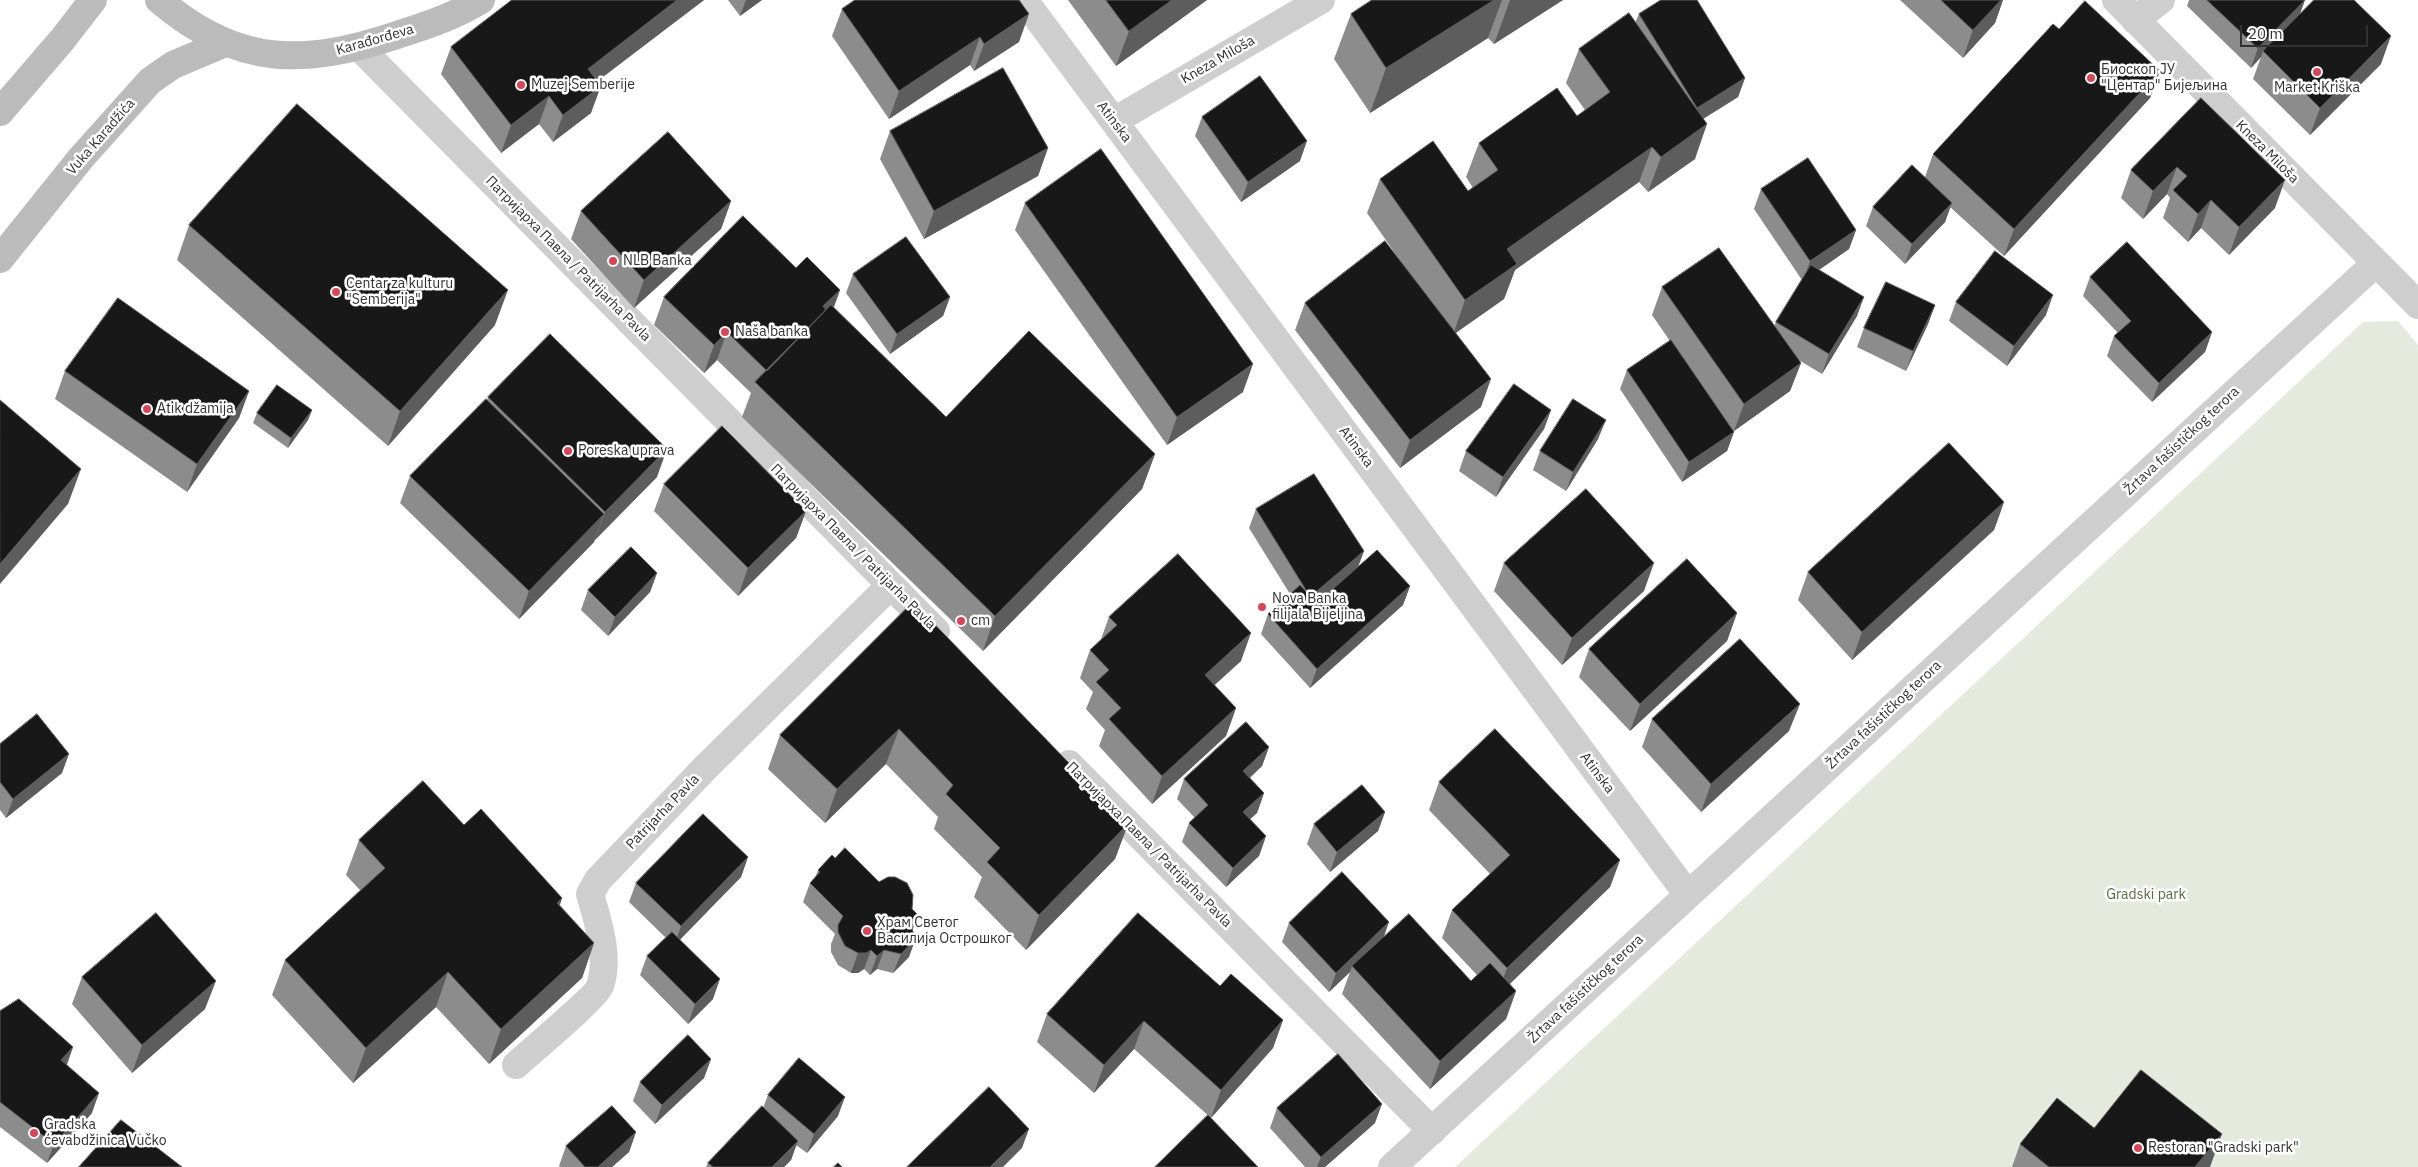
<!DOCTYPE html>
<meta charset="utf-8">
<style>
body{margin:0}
#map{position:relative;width:2418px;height:1167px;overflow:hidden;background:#fff;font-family:"IBM Plex Sans",sans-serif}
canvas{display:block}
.scale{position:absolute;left:2240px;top:25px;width:128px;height:22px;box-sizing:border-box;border:2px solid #313131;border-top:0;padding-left:6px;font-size:15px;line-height:18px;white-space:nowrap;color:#313131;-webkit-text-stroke:4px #fff;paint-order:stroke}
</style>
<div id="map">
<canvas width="2418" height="1167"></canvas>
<div class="scale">20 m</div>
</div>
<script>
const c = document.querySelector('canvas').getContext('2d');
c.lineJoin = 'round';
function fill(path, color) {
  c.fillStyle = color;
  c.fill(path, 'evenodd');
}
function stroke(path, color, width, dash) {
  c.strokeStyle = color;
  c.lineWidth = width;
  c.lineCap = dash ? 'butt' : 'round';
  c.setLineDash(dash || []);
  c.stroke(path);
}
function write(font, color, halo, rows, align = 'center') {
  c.font = font + ' "IBM Plex Sans",sans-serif';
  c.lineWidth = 5;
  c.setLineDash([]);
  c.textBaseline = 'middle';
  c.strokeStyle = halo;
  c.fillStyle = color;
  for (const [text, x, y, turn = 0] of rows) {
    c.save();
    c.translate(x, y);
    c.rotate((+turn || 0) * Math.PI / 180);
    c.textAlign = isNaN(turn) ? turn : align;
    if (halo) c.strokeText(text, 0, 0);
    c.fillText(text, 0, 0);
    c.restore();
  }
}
fill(new Path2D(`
 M2398,321L2418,345V1167H1455L2363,322Z`), '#e5eade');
stroke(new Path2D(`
 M359,47L936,631
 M1069,764L1432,1131`), '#cecece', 28);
stroke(new Path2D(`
 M1024,0L1688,895
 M2135,20L2161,0
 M1114,121L1321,0
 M516,1065C529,1053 597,996 600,986C610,957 598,922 590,894L598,880L706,767L890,586
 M1392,1167L2376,263`), '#cecece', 28);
stroke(new Path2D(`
 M2116,0L2418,305`), '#cecece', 28);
stroke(new Path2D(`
 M159,0C237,67 304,66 397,35C427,25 453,17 481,0
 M0,112L62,40L93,0
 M0,259L81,158L150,81L173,65L225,43`), '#bbb', 28);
fill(new Path2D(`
 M512,0H704L597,81L591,113L553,142L539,124L501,153L441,74L451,47Z
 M728,0H762L740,16Z
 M1068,0H1207L1116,66Z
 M1372,0H1563L1494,44L1488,38L1370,113L1334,59L1351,14Z
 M1900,0H2003L1995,23L1963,58Z
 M2189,0H2305L2300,13L2381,64L2310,135L2253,79L2261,57L2251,68L2187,6Z
 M842,9L1019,42L974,71L970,65L889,119L832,36Z
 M1639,14L1745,78L1738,97L1703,119L1695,159L1648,192L1639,182L1515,270L1504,299L1455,333L1481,407L1400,468L1295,330L1305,303L1406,269L1367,213L1380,179L1468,191L1473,188L1466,177L1479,143L1577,116L1585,110L1566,83L1579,49L1635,23Z
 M2059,29L2160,71L2150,98L2004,256L1950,207L1945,222L1905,264L1866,226L1873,207L1925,177L1933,154Z
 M2201,98L2275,208L2229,255L2201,228L2188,242L2163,218L2170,198L2167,194L2143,219L2121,198L2131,170Z
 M1202,117L1300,161L1241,202L1195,136Z
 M890,131L1048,148L1038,176L924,239L880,159Z
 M1761,189L1856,230L1849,249L1819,270L1857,316L1822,374L1797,359L1801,363L1790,391L1734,431L1727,451L1682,482L1620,389L1627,370L1670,341L1652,315L1662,287L1774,326L1776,322L1802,280L1754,209Z
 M731,201L721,229L634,308L571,239L581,211Z
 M1025,203L1243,392L1167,445L1015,230Z
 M189,225L495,325L388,446L177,260Z
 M796,268L840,290L834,307L946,417L1155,454L1142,489L983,651L742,417L751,393L717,360L704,373L654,325L664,297Z
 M853,274L950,297L943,316L890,354L846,293Z
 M2090,277L2212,332L2205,352L2152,402L2107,356L2114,336L2118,333L2083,296Z
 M1956,302L2046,315L2007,366L1949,321Z
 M1935,305L1928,324L1906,371L1857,347L1864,328Z
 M65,371L249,391L239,418L187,492L55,399Z
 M488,397L657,477L595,540V539L594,542L519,619L400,503L410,476L487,400Z
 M312,410L308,420L288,448L253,423L257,413Z
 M1551,410L1544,429L1496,497L1459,471L1466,451Z
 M1598,439L1566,491L1533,470L1540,451Z
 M664,484L806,511L796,538L738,596L654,511Z
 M2004,502L1994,530L1852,660L1798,600L1808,572Z
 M1256,509L1364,551L1358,566L1410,586L1403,605L1310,688L1261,634L1268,614L1290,594L1249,528Z
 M1504,563L1644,591L1562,665L1494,591Z
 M657,573L650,592L608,636L581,610L588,590Z
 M913,602L1128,824L1115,859L1026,950L974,897L982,877L934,829L938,817L886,764L825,823L768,769L780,735Z
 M1737,613L1727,641L1630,731L1579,677L1589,649Z
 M1109,617L1241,661L1214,685L1236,708L1226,736L1152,804L1099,746L1105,730L1086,709L1093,692L1080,678L1090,650L1101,639Z
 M1652,719L1789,731L1701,812L1642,747Z
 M0,744L62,773L6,818L0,810Z
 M1269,747L1262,766L1250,778L1264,793L1257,813L1250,819L1266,836L1259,856L1226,887L1182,842L1189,823L1195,818L1177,799L1184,779Z
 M1439,782L1620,860L1610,887L1510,984L1516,991L1506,1019L1430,1089L1342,994L1350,972L1329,992L1282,942L1289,923L1384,937L1471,981L1477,975L1442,938L1452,910L1490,874L1429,810Z
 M1385,812L1378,831L1330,872L1307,844L1314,824Z
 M464,825L562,898L560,905L594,943L582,978L489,1064L436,1007L353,1083L272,995L285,960L360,890L346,875L359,840Z
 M748,857L741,877L680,939L713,999L688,1024L640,975L647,956L666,938L629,902L636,883Z
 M835,858L879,882L912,909L918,915L912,930L909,957L893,973L877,969L870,975L864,969L858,973H851L838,965L831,952V944L835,934L803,902L810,883L815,878L818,870Z
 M82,977L205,1009L132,1073L72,1004Z
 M1220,986L1283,1020L1273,1048L1211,1118L1134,1049L1094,1093L1037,1042L1047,1014Z
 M0,1011L73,1047L67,1065L92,1113L47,1163L0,1127Z
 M711,1059L704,1078L655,1124L633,1101L640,1082Z
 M768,1095L838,1116L807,1153L796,1145L791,1160L784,1167H706L708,1163L763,1108Z
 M1277,1108L1375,1123L1325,1167H1305L1270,1128Z
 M2094,1128L2210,1167H2012L2020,1144Z
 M636,1132L629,1152L612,1167H560L559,1166L566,1146Z`), '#8c8c8c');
fill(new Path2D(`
 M677,0H704L578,96L588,69Z
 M746,0H762L740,16Z
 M1172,0H1207L1116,66L1129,31Z
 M1494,0H1502L1488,38L1370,113L1386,68Z
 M1510,0H1563L1494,44Z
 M2001,0H2003L1995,23L1963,58L1973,30Z
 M2305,0L2298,19L2263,51L2261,57L2251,68L2258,48Z
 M1029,14L1019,42L974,71L984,44Z
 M2391,36L2381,64L2310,135L2320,108Z
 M980,37L970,65L889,119L899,91Z
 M2160,71L2150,98L2004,256L2014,229Z
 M1745,78L1738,97L1690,127L1697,108Z
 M601,86L591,113L553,142L563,115Z
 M549,96L539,124L501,153L511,125Z
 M1707,124L1695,159L1648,192L1661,157Z
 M1307,141L1300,161L1241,202L1248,182Z
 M1652,147L1639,182L1515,270L1504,299L1453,335L1465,300L1507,249Z
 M1048,148L1038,176L924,239L934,211Z
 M2177,167L2167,194L2143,219L2153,191Z
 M2285,180L2275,208L2229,255L2239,227Z
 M2211,200L2201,228L2188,242L2198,214Z
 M731,201L721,229L634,308L644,280Z
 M1952,203L1945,222L1905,264L1912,244Z
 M1856,230L1849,249L1803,281L1810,261Z
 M508,290L495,325L388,446L400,411Z
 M840,290L830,317L823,306Z
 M2053,295L2046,315L2007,366L2014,346Z
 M950,297L943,316L890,354L897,334Z
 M1864,297L1857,316L1822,374L1829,354Z
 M1935,305L1928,324L1906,371L1913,351Z
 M727,332L717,360L704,373L714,345Z
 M2212,332L2205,352L2152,402L2159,383Z
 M1801,363L1790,391L1734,431L1744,404Z
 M1253,364L1243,392L1167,445L1177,417Z
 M1491,379L1481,407L1400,468L1410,440Z
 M249,391L239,418L187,492L197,464Z
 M312,410L308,420L288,448L291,438Z
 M1551,410L1544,429L1496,497L1503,477Z
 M1606,420L1598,439L1566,491L1573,472Z
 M1734,432L1727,451L1682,482L1689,462Z
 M667,449L657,477L595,540L605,512Z
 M1155,454L1142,489L983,651L995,616Z
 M81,469L68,504L0,584V564Z
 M2004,502L1994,530L1852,660L1862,632Z
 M806,511L796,538L738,596L748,568Z
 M604,514L594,542L519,619L529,591Z
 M1364,551L1357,570L1303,617L1310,597Z
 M1654,563L1644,591L1562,665L1572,638Z
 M657,573L650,592L608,636L615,617Z
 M1410,586L1403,605L1310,688L1317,669Z
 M1737,613L1727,641L1630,731L1640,704Z
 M1251,633L1241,661L1195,703L1205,675Z
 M1800,704L1789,731L1701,812L1711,784Z
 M1236,708L1226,736L1152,804L1162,776Z
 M899,729L886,764L825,823L837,789Z
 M1269,747L1262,766L1236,790L1243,771Z
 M69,754L62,773L6,818L13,799Z
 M1264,793L1257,813L1236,832L1243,812Z
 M1385,812L1378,831L1330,872L1337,852Z
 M1128,824L1115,859L1026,950L1039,915Z
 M1266,836L1259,856L1226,887L1233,868Z
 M748,857L741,877L674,946L681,926Z
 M1620,860L1610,887L1497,996L1507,968Z
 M562,898L550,933L557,903Z
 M918,915L911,934L909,923Z
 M1389,922L1382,942L1352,966L1350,972L1329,992L1336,973Z
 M916,938L909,957L893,973L901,954Z
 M594,943L582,978L489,1064L501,1029Z
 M871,950L864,969L858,973H851L858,953Z
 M884,950L877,969L870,975L877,956Z
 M448,972L436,1007L353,1083L366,1048Z
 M720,979L713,999L688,1024L695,1004Z
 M216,981L205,1009L132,1073L142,1045Z
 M1516,991L1506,1019L1430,1089L1440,1061Z
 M1283,1020L1273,1048L1211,1118L1221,1090Z
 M1144,1021L1134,1049L1094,1093L1104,1065Z
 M73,1047L66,1066L61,1060Z
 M711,1059L704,1078L655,1124L662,1105Z
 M99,1093L92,1113L47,1163L54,1144Z
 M845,1097L838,1116L807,1153L814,1134Z
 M1382,1104L1375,1123L1325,1167H1317L1321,1157Z
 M1029,1129L1022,1148L1003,1167H990Z
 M636,1132L629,1152L612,1167H598Z
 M2222,1134L2210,1167H2195Z
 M798,1141L791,1160L784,1167H772Z`), '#5d5d5d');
const building = new Path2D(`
 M512,0H677L588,69L601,86L563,115L549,96L511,125L451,47Z
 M855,0H1019L1029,14L984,44L980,37L899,91L842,9Z
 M1106,0H1172L1129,31Z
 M1372,0H1494L1386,68L1351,14Z
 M1661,0H1697L1745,78L1697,108L1639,14Z
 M1941,0H2001L1973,30Z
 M2207,0H2305L2258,48Z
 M2314,0H2354L2391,36L2320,108L2263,51Z
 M2085,1L2160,71L2014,229L1933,154L2053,24L2059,29Z
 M1629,13L1707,124L1661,157L1652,147L1507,249L1517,264L1465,300L1380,179L1433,141L1468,191L1498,170L1479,143L1557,88L1577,116L1610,92L1579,49Z
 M1003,68L1048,148L934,211L890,131Z
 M1260,76L1307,141L1248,182L1202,117Z
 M2201,98L2285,180L2239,227L2211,200L2198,214L2173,190L2187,176L2177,167L2153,191L2131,170Z
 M297,104L508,290L400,411L189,225Z
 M668,132L731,201L644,280L581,211Z
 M1101,149L1253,364L1177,417L1025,203Z
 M1808,158L1856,230L1810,261L1761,189Z
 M1912,165L1952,203L1912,244L1873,207Z
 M743,216L796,268L807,257L840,290L823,306L826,310L767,371L727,332L714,345L664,297Z
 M906,237L950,297L897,334L853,274Z
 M1385,241L1491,379L1410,440L1305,303Z
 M2127,242L2212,332L2159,383L2114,336L2131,321L2090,277Z
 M1719,248L1801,363L1744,404L1662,287Z
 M1995,251L2053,295L2014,346L1956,302Z
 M1811,265L1864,297L1829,354L1776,322Z
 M1886,282L1935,305L1913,351L1864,328Z
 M118,298L249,391L197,464L65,371Z
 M831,305L946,417L1029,331L1155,454L995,616L755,382Z
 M550,334L667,449L605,512L488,397Z
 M1671,340L1734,432L1689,462L1627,370Z
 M1514,384L1551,410L1503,477L1466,451Z
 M277,385L312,410L291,438L257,413Z
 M486,399L604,514L529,591L410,476Z
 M1573,399L1606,420L1573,472L1540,451Z
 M0,400L81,469L0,564Z
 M722,426L806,511L748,568L664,484Z
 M1949,443L2004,502L1862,632L1808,572Z
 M1314,474L1364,551L1310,597L1316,604L1377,550L1410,586L1317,669L1268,614L1300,585L1309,595L1256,509Z
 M1586,489L1654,563L1572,638L1504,563Z
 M631,547L657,573L615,617L588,590Z
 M1178,554L1251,633L1205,675L1236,708L1162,776L1109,719L1121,708L1096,682L1109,670L1090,650L1117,625L1109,617Z
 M1687,559L1737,613L1640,704L1589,649Z
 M913,602L1128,824L1039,915L987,862L1000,848L946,794L953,785L899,729L837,789L780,735Z
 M1740,639L1800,704L1711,784L1652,719Z
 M37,714L69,754L13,799L0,782V744Z
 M1246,722L1269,747L1243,771L1264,793L1243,812L1266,836L1233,868L1189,823L1208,805L1184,779Z
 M1495,729L1620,860L1507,968L1452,910L1510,855L1439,782Z
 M423,781L464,825L481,809L562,898L557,903L594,943L501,1029L448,972L366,1048L285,960L385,868L359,840Z
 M1362,785L1385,812L1337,852L1314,824Z
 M703,814L748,857L681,926L636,883Z
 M845,848L879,882L888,877H895L907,883L913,895L912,909L918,915L909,923L916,938L901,954L884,950L877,956L871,950L866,953H858L845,946L838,932V925L843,916L810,883L820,872L818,870L832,855L835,858Z
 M1342,872L1389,922L1336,973L1289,923Z
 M156,913L216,981L142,1045L82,977Z
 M1138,913L1220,986L1231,974L1283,1020L1221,1090L1144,1021L1104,1065L1047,1014Z
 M1409,914L1471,981L1490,963L1516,991L1440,1061L1352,966Z
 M672,932L720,979L695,1004L647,956Z
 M19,999L73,1047L61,1060L99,1093L54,1144L0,1102V1011Z
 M688,1035L711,1059L662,1105L640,1082Z
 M1338,1054L1382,1104L1321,1157L1277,1108Z
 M799,1058L845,1097L814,1134L768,1095Z
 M2141,1070L2222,1134L2195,1167H2049L2020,1144L2057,1098L2094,1128Z
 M989,1087L1029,1129L990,1167H907Z
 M612,1106L636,1132L598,1167H585L566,1146Z
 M762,1106L798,1141L772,1167H713L708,1163Z
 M1208,1115L1258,1167H1155Z
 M121,1120L182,1167H79Z
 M838,1163L842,1167H834Z`);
fill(building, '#181818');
stroke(building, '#5d5d5d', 1);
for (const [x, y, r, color] of [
 [2317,72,5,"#d64658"],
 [2091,78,5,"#d64658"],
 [521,85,5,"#d64658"],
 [613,261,5,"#d64658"],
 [336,292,5,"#d64658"],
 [725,332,5,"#d64658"],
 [147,409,5,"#d64658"],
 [568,451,5,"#d64658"],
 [1262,607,5,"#d64658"],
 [961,621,5,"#d64658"],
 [867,931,5,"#d64658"],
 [34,1133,5,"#d64658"],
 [2138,1148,5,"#d64658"]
]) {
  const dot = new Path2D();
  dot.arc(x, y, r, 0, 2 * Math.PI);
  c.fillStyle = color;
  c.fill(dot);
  stroke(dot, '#fff', 2);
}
write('14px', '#313131', '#fff', [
 ["Karađorđeva",375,40,-16],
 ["Kneza Miloša",1218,60,-30],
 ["Atinska",1114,122,53],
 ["Vuka Karadžića",101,137,-49],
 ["Kneza Miloša",2267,152,45],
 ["Патријарха Павла / Patrijarha Pavla",568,259,45],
 ["Žrtava fašističkog terora",2182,441,-43],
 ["Atinska",1356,447,53],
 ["Патријарха Павла / Patrijarha Pavla",853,547,45],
 ["Žrtava fašističkog terora",1884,715,-43],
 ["Atinska",1597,773,53],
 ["Patrijarha Pavla",663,812,-46],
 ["Патријарха Павла / Patrijarha Pavla",1149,845,45],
 ["Žrtava fašističkog terora",1586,989,-43]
]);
write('14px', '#313131', '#fff', [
 ["Биоскоп ЈУ",2101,70],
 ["\"Центар\" Бијељина",2101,86],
 ["Muzej Semberije",531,85],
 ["Market Kriška",2317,88,"center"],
 ["NLB Banka",623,261],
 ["Centar za kulturu",346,284],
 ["\"Semberija\"",346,300],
 ["Naša banka",735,332],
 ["Atik džamija",157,409],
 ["Poreska uprava",578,451],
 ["Nova Banka",1272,599],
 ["filijala Bijeljina",1272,615],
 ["cm",971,621],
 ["Храм Светог",877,923],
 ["Василија Острошког",877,939],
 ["Gradska",44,1125],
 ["ćevabdžinica Vučko",44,1141],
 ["Restoran \"Gradski park\"",2148,1148]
], 'left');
write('14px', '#576a42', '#fff', [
 ["Gradski park",2146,895]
]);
</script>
